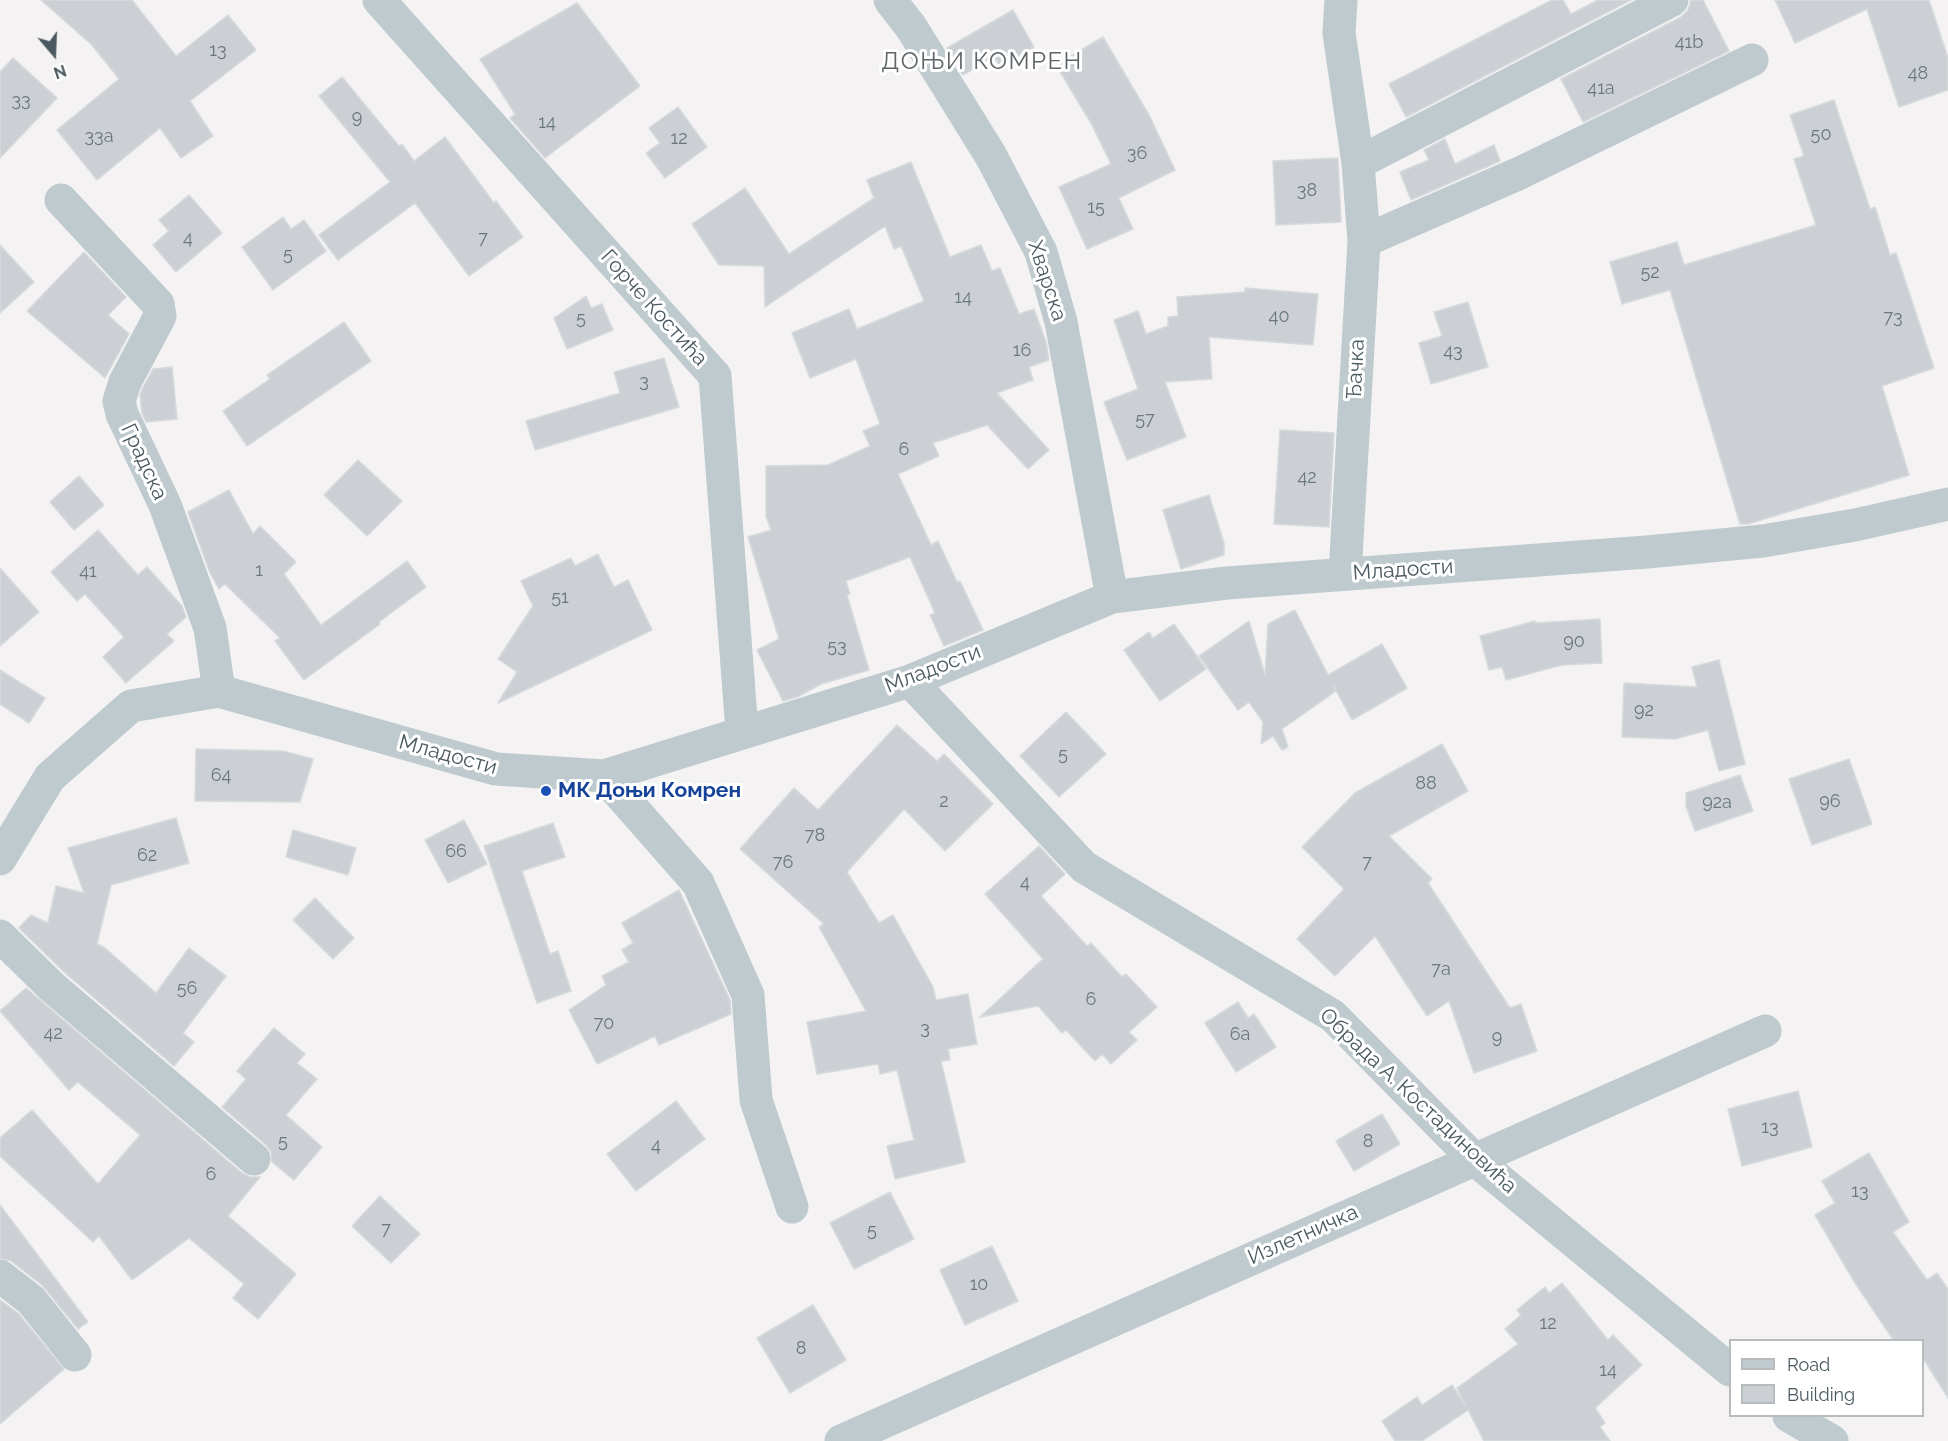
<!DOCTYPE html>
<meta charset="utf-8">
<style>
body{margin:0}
#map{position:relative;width:1948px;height:1441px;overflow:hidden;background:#f4f2f3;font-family:Raleway,sans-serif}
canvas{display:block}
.legend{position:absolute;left:1729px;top:1339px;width:195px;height:78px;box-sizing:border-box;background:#fff;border:2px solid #b7bdbf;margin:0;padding:8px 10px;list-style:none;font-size:18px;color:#4a5a60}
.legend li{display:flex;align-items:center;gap:12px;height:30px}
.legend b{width:30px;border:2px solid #b7bdbf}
.north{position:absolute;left:24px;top:24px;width:60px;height:60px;-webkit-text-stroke:4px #fff;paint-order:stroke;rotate:161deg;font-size:16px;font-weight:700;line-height:24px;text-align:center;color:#4a5a60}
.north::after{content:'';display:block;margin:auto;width:21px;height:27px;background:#4a5a60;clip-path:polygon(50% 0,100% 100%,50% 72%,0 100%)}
</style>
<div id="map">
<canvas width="1948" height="1441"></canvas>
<ul class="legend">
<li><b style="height:8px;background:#becace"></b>Road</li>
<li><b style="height:16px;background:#ccd0d4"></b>Building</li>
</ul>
<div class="north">N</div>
</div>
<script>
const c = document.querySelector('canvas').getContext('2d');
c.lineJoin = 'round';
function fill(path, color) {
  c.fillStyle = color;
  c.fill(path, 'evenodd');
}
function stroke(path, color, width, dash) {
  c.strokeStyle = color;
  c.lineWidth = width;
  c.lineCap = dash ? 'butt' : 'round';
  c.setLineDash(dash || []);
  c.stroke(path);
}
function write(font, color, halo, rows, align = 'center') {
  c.font = font + ' Raleway,sans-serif';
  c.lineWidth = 6;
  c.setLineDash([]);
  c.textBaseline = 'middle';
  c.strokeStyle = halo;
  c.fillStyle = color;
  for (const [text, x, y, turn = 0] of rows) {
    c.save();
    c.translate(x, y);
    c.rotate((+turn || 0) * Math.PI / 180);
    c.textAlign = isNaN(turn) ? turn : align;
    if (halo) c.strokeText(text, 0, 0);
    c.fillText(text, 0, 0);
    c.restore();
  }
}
const building = new Path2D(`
 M41,0H132L176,56L228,15L256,50L190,101L213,136L181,158L160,128L97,180L57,130L119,79L92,45Z
 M1552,0H1563L1571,14L1598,0H1631L1406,117L1389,84Z
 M1691,0H1703L1729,51L1583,122L1561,79L1681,17L1688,10Z
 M1775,0H1929L1948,58V90L1899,107L1867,9L1795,43Z
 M577,3L640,86L545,158L510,118L515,114L480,59Z
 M1013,10L1034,47L1000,66L994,57L963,75L947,48Z
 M1103,37L1149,115L1175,170L1119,198L1133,229L1087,249L1059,187L1111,164L1092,125L1056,65Z
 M13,58L57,98L0,158V72Z
 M342,77L399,146L402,144L414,161L445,137L494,203L496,201L523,237L469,276L415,203L338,260L319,235L390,182L319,96Z
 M1834,100L1870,209L1875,207L1890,255L1896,253L1934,368L1882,386L1909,475L1748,524H1740L1670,290L1622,304L1610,262L1677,242L1684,265L1816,225L1794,159L1804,156L1790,115Z
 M678,107L707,147L665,178L646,153L660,143L649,128Z
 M1445,139L1455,164L1494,145L1500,161L1411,200L1400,172L1429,160L1424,150Z
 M1338,158L1341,222L1276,225L1273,161Z
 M911,162L950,257L981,245L992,271L1000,268L1019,314L1034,309L1046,342L1049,360L1029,367L1033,380L997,393L1049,450L1028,469L987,425L933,443L939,456L898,474L931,545L938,541L957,582L960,581L983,630L944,646L930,615L935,613L910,557L846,581L850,594L847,595L869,670L821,684L797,697L783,701L757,650L779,639L748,537L771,530L766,516V466L828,465L870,446L863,431L880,424L856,359L810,378L792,333L849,309L857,329L924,301L901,246L894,249L885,226L765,307L764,266L719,265L692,224L745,188L789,254L874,198L867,180Z
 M189,195L222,233L176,272L153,245L169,231L159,220Z
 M283,217L291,229L304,220L326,251L273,290L242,247Z
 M0,245L34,282L0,313Z
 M84,252L126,297L108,315L129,334L105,378L27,311Z
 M1245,288L1318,294L1313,345L1209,337L1212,379L1165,382L1186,437L1127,460L1104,402L1138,389L1114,320L1138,311L1146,334L1168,326V317L1178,316L1177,297L1245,292Z
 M586,296L591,308L602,304L613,330L567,349L554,318Z
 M1468,302L1488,367L1431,384L1419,343L1442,336L1434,312Z
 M344,322L371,361L247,446L223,411L270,379L267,375Z
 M664,358L679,407L535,450L526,421L620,393L614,372Z
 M172,367L177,419L146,422L142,413L140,395L142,389L153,369Z
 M1280,430L1334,433L1329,527L1274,524Z
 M358,460L402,501L367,536L324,495Z
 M79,476L104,505L74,530L50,502Z
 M229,490L253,534L260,526L296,562L284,574L321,625L407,561L426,587L379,622L380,624L304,680L275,641L280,638L225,584L219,589L210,573L188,512Z
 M1209,495L1224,543V555L1181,569L1163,510Z
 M98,530L138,575L147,567L182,606L186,617L167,634L174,641L126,683L103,657L124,637L85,594L77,601L51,572Z
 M598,554L614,587L628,580L652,630L498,703L517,672L498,659L533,606L521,581L571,558L575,566Z
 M0,568L39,612L0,646Z
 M1295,610L1328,675L1382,644L1407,688L1352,720L1333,685L1336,691L1282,729L1288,747L1282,750L1273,736L1261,744L1263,722L1249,702L1238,710L1199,656L1249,621L1265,675L1268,624Z
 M1600,619L1602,663L1562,665L1506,680L1502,667L1489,670L1480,636L1535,621V623Z
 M1174,624L1206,669L1160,701L1124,650L1149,632L1153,638Z
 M1719,660L1745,764L1719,771L1708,730L1675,739L1622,737L1624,683L1697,687L1692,667Z
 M0,670L45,698L29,723L0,704Z
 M1066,712L1106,754L1059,797L1020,756Z
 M897,725L937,761L944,754L993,804L945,851L904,809L847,872L879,923L893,915L933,987L936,1000L968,994L977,1044L948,1049L950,1060L941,1061L965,1162L895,1179L887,1146L914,1140L897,1070L880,1074L878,1064L817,1074L807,1022L866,1011L819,927L824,924L740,849L794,788L818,810Z
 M1442,744L1468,791L1389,836L1432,879L1428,883L1510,1008L1521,1004L1537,1051L1474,1073L1449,1001L1427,1016L1375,936L1335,976L1297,939L1344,889L1302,847L1355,793Z
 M196,749L283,751L313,759L300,802L195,801Z
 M1849,759L1872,824L1812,845L1789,779Z
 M1740,775L1753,811L1695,831L1686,806V793Z
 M176,818L189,863L111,885L97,944L105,948L156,993L189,948L226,976L183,1033L194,1042L174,1066L64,972L19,928L31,915L48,923L56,886L84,893L68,848Z
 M464,820L487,864L448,883L425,840Z
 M553,823L565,857L522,871L550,954L558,951L571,991L537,1003L484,846Z
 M293,830L356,848L348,875L286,857Z
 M1039,846L1065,874L1041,896L1087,946L1091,943L1122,977L1126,974L1157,1007L1129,1032L1137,1040L1111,1064L1102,1054L1095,1061L1066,1030L1062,1033L1038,1006L980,1017L1043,959L985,894Z
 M679,890L730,1000L731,1014L659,1045L655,1036L597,1064L569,1010L606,985L602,976L629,962L622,950L633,943L622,923Z
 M315,898L354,938L333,959L293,920Z
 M26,988L242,1173L250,1177H260L228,1216L296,1274L258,1319L233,1298L244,1284L189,1238L132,1280L99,1236L93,1242L0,1156V1138L32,1110L98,1184L140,1135L78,1082L69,1090L0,1011Z
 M1238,1002L1248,1018L1254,1014L1276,1047L1236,1072L1205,1023Z
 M274,1028L305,1054L297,1063L317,1079L286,1115L322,1147L294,1180L272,1162L271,1152L266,1145L222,1107L246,1079L237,1071Z
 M1798,1091L1812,1147L1742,1166L1728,1109Z
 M676,1101L705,1139L636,1191L607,1154Z
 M1382,1114L1400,1144L1354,1171L1336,1141Z
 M1869,1153L1909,1222L1893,1232L1927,1280L1937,1273L1948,1289V1398L1923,1358V1341H1894L1855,1283L1815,1215L1835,1203L1822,1181Z
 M890,1192L914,1239L854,1269L830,1223Z
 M380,1196L420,1234L391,1263L352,1226Z
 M0,1205L88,1322L78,1329L42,1285L11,1261L0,1258Z
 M992,1246L1018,1301L965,1325L940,1270Z
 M1562,1283L1608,1340L1613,1335L1642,1365L1595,1408L1605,1423L1600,1427L1610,1441H1484L1468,1410L1422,1441H1395L1382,1421L1417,1397L1422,1405L1452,1385L1465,1405L1457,1388L1518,1344L1505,1329L1521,1315L1517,1310L1545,1287L1549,1293Z
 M0,1300L18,1313L64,1369L0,1424Z
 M813,1305L846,1360L790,1393L757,1338Z`);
fill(building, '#ccd0d4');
stroke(building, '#d6dadd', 1.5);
stroke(new Path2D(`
 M379,0L715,376L742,731
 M890,0L911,27L991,156L1041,252L1061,322L1112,597
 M1341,0L1339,33L1358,163L1364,241L1345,574
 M1358,163L1672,0
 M61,200L158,304L160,316L125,382L119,401L122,414L165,505L210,628L219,691
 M1364,241L1520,173L1752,60
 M910,681L1084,867L1333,1016L1474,1159L1730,1370
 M604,776L698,883L748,995L756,1100L792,1207
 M0,859L50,777L131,706L219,691L496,769L604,776L910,681L1112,597L1227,583L1647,552L1763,541L1855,525L1948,504
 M0,936L51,986L254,1159
 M0,1276L31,1300L75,1355
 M1789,1416L1832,1441
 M841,1441L1765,1031`), '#becace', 33);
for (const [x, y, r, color] of [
 [546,791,6,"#1a4fb4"]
]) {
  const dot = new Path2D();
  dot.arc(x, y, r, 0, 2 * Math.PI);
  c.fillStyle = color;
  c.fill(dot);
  stroke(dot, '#fff', 2);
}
write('18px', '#6a787d', null, [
 ["41b",1689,43],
 ["13",218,51],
 ["48",1918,74],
 ["41a",1601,89],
 ["33",21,101],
 ["9",357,118],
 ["14",547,123],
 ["50",1821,135],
 ["33a",99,137],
 ["12",679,139],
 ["36",1137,154],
 ["38",1307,191],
 ["15",1096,208],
 ["4",188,239],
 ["7",483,239],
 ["5",288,255],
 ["52",1650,273],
 ["14",963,298],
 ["40",1279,317],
 ["73",1893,318],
 ["5",581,319],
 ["16",1022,351],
 ["43",1453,352],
 ["3",644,382],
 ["57",1145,420],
 ["6",904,450],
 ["42",1307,478],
 ["1",259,571],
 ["41",88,572],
 ["51",560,598],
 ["90",1574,642],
 ["53",837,647],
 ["92",1644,711],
 ["5",1063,755],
 ["64",221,776],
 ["88",1426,784],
 ["2",944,802],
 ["96",1830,802],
 ["92a",1717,803],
 ["78",815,836],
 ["66",456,852],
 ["62",147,856],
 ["76",783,863],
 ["7",1367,863],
 ["4",1025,883],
 ["7a",1441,970],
 ["56",187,989],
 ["6",1091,1000],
 ["70",604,1024],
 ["3",925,1029],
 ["42",53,1034],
 ["6a",1240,1035],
 ["9",1497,1038],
 ["13",1770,1128],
 ["5",283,1142],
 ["8",1368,1142],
 ["4",656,1146],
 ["6",211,1175],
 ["13",1860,1192],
 ["7",386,1230],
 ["5",872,1231],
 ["10",979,1285],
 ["12",1548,1324],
 ["8",801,1349],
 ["14",1608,1371]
]);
write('21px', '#4a5a60', '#fff', [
 ["Хварска",1047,281,72],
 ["Горче Костића",654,308,48],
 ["Ђачка",1356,369,-87],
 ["Градска",144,462,65],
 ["Младости",1403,570,-4],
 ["Младости",933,669,-21],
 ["Младости",448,755,15],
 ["Обрада А. Костадиновића",1418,1101,43],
 ["Излетничка",1303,1235,-24]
]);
write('bold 21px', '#164399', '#fff', [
 ["МК Доњи Комрен",558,791]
], 'left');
c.letterSpacing = '1.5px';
write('24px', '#5e6467', '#fff', [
 ["ДОЊИ КОМРЕН",982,62]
]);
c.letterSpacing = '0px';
</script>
